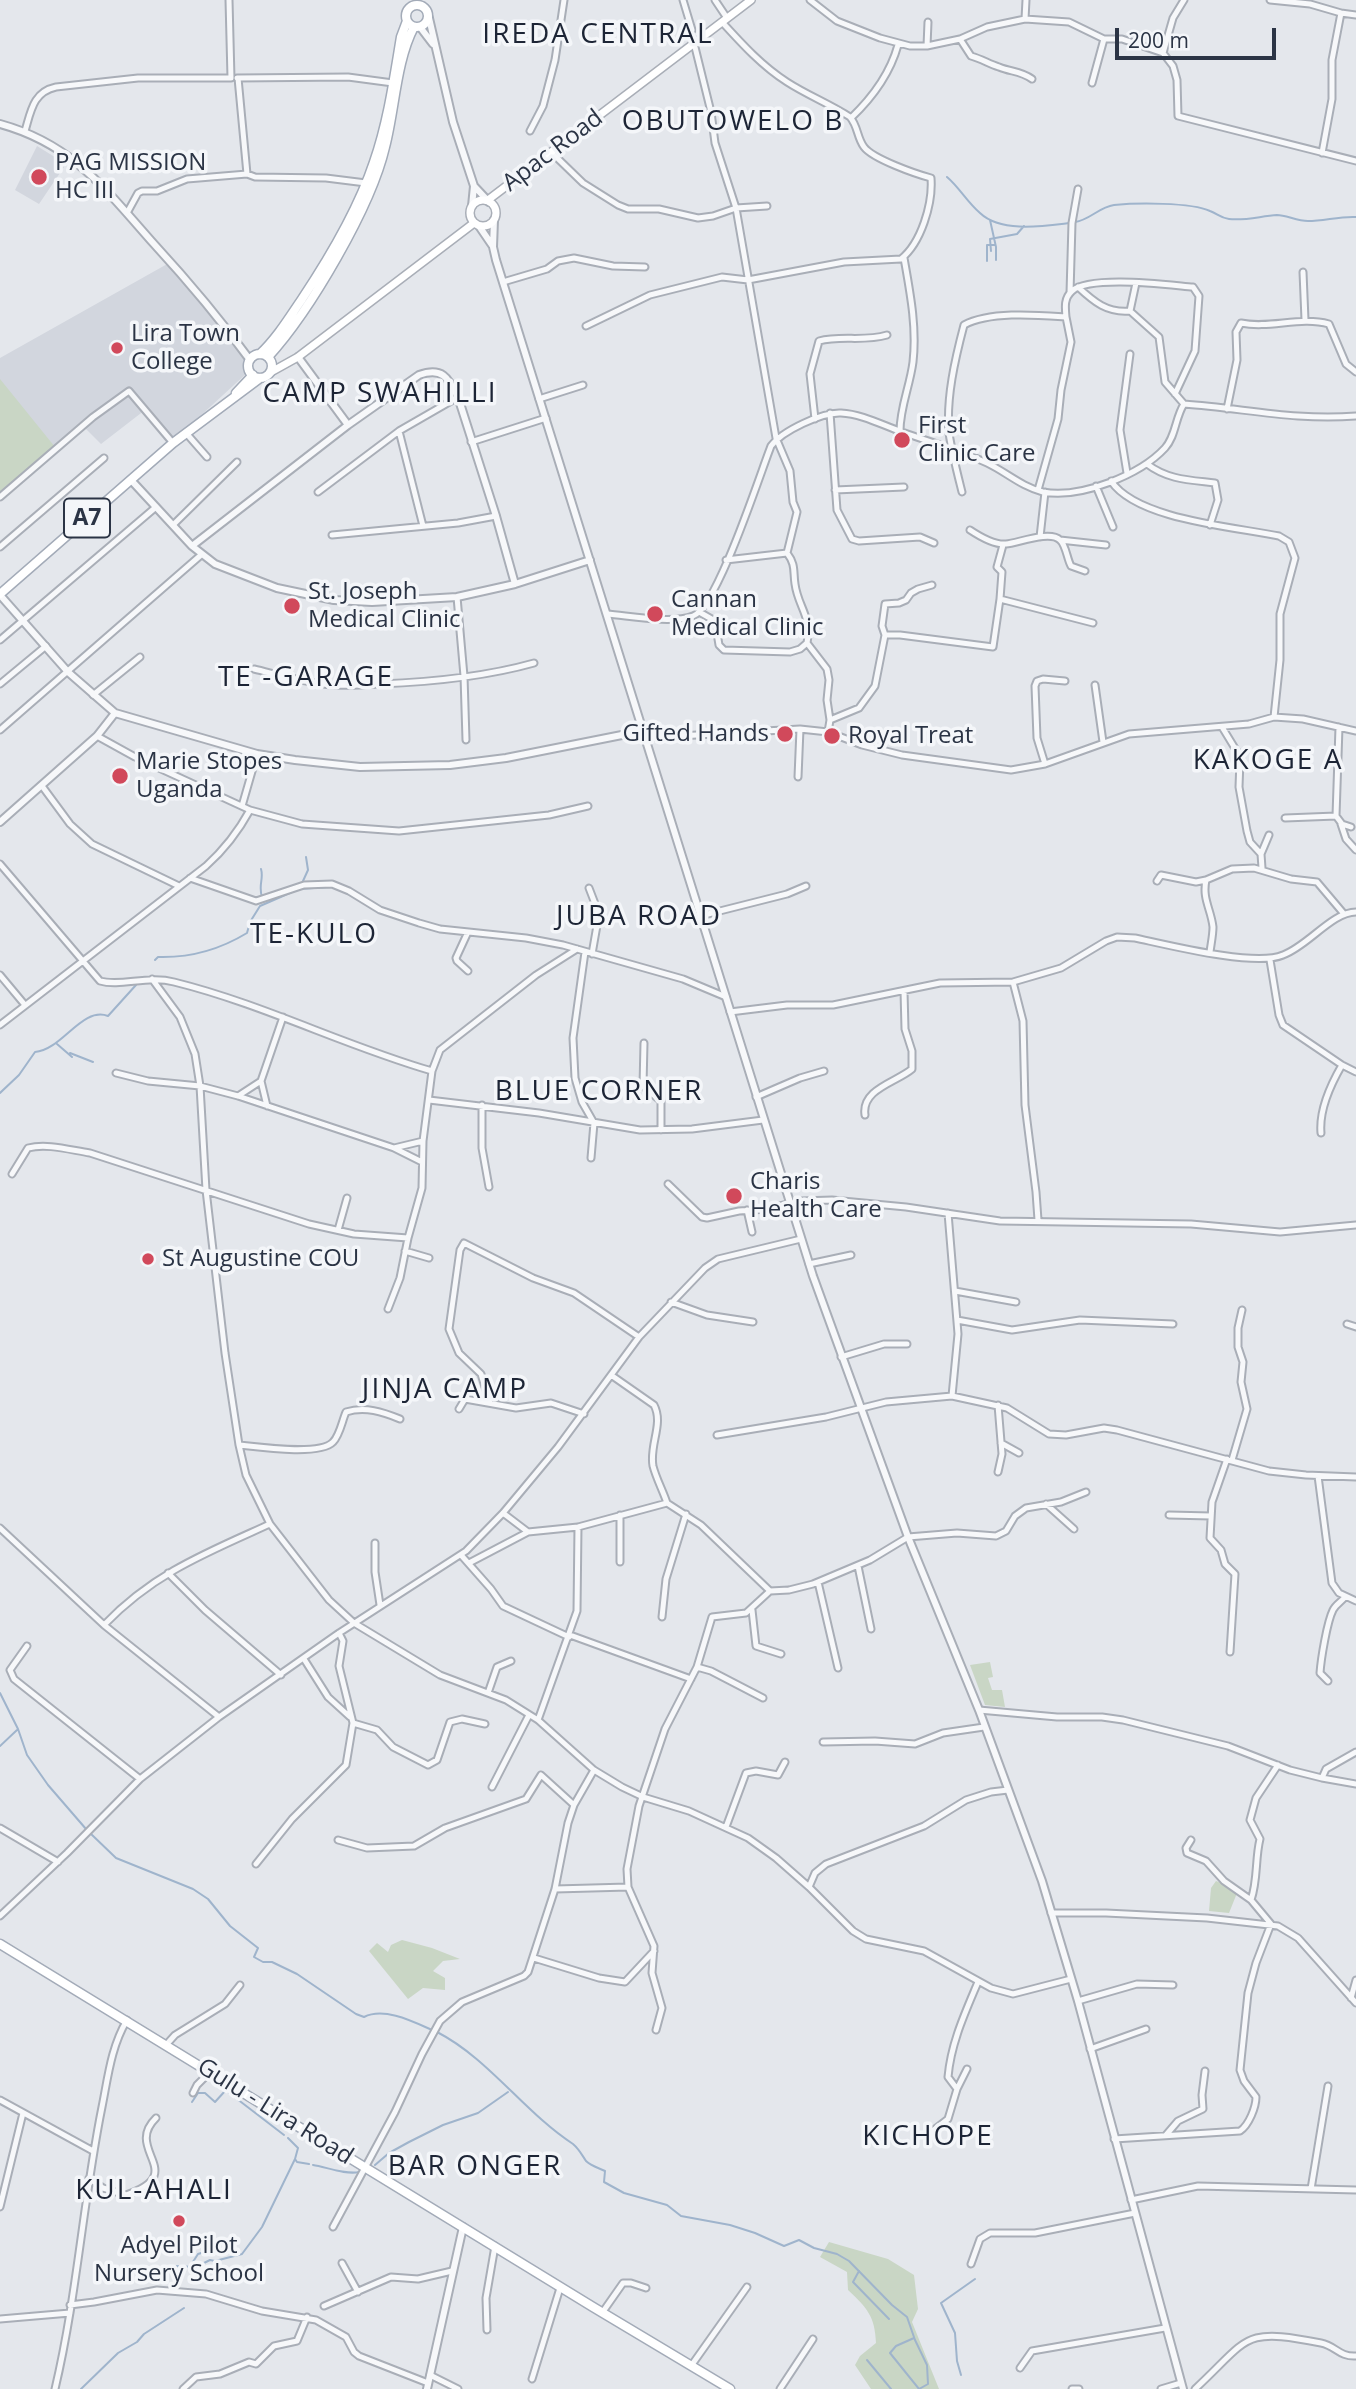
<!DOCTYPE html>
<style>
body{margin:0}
#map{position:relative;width:1356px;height:2389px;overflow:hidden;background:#e4e7ec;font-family:"Open Sans",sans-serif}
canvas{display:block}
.scale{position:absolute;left:1115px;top:28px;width:161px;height:32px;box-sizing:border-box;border:4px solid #2b3445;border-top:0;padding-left:9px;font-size:21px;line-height:24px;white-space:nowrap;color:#2b3445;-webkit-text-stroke:5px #f4f6f9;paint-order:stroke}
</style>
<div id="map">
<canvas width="1356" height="2389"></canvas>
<div class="scale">200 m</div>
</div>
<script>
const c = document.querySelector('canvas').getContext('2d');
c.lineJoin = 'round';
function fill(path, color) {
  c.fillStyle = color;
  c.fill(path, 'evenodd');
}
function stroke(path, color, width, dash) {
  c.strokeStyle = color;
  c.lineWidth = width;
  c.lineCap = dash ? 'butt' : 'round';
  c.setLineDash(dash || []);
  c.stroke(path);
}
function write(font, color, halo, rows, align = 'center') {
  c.font = font + ' "Open Sans",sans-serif';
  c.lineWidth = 7;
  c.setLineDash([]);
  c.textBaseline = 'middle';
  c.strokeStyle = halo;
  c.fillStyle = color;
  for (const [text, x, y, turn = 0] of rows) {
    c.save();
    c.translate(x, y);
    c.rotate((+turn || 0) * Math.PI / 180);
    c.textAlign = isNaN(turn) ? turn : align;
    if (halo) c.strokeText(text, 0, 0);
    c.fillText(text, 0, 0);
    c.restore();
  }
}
fill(new Path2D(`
 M37,146L66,164L39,204L15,190Z
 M169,263L249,365L247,373L173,441L145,410L101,444L82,425L0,493V358Z`), '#d2d6de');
fill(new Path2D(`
 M0,379L55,447L0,493Z
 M990,1662L993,1677L988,1678L992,1690H1002L1005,1707L985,1705L970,1665Z
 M1216,1881L1229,1886L1237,1893L1229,1913L1209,1911L1211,1888Z
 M402,1940L432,1948L460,1959L443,1961L433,1971L445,1978V1990L423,1988L408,1999L369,1951L377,1943L388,1952L391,1945Z
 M829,2242L888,2259L914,2275L918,2309L912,2322L939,2389H871L855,2365L860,2356L876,2343C875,2316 867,2308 848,2290L847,2272L820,2257Z`), '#c9d6c5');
stroke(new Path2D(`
 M947,177C959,187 967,202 980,213C1001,233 1044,226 1070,223
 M990,220L996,247V260
 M1075,222C1090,220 1099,207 1114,205C1135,203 1191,202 1210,211C1218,214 1220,218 1229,219C1245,221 1261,216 1277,215C1286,215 1297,221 1308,221C1324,221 1340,216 1356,217
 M991,251L990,239L1017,234L1024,226
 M987,261V245H995
 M261,869C264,879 258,885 262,897
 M303,881L308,870L306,857
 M155,960L158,957C191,958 219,950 247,933L250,922L260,906L299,889L330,887
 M57,1044L72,1057
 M70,1053L93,1062
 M0,1093L19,1075L35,1052C62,1050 82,1006 108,1016L136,985
 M0,1693L18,1729L27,1755L48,1785L86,1829
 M0,1746L17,1730
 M90,1833L116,1858L193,1889L208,1899L230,1926L258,1948L254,1957L263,1962H272L297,1974L356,2014L364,2017C384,2007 412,2021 432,2030
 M437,2032C488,2058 525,2113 573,2144C579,2149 582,2155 586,2161C591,2166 599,2168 605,2171L604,2182L624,2193L667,2205L681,2216L730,2225L755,2233L784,2246L799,2240L814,2248L837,2254L849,2261L892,2305L907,2317L915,2340L927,2365L928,2384L919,2389L890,2353L896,2346L914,2338
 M192,2102L198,2093H205L215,2102L225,2091L228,2092L284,2135
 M288,2138L298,2148L295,2159L297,2162L309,2164
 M313,2165C326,2167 346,2175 359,2172
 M375,2165L389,2153L409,2142L443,2125L478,2113L508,2092
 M191,2265L198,2254L208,2251H231L233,2254
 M162,2269L175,2266L196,2267L210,2260L215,2261L242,2254L262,2227L295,2159
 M859,2271L853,2282L889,2319
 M867,2360L891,2389
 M961,2375L957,2361L955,2333L941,2303L975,2279
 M81,2389L118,2353L137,2342L144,2334L184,2308`), '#9fb4cc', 2);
const minor = new Path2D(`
 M683,0L692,30
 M715,0L727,18
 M810,0L837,21L880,38L910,46H927L960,39L987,27L1025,19L1069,22L1104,39H1122L1163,53L1173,66L1177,80L1178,116L1356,161
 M1270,0L1310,4L1341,13L1356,15
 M1025,19L1026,0
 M960,39L971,56C982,59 989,64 999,67C1011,72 1021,71 1032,79
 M694,43L711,112L715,143L736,208L776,438L790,471L793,502L797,512L787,553
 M927,46L928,22
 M1163,53L1173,18L1184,0
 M237,78L348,77L393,83
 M238,78L247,174L255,177L326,178L366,183
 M1092,83L1104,39
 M851,118C873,97 890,74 898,45
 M25,131C31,111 33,92 56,87L138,78H231L229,0
 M530,131L543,106L555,60L564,0
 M551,152L583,183L618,205L628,209H659L698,218L713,216L736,208L767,206
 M1322,153L1332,99V60L1341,13
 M127,213L138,193L142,191H157L187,179L247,174
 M1303,272L1305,320
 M503,282L547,269L558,261L574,258L613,266L645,267
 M1078,287C1094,302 1107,313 1130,311L1136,283
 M1070,293L1072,223L1078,189
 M1130,311L1159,337L1165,382L1184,404
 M1066,317C1065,307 1064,298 1072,291C1090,275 1168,285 1193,287L1199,296L1195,351L1175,394
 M586,326L650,295L722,277L748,280L844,262L901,259C921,243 933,204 931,178C916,174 873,159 864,147C857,138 858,126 850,117C830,104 807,95 787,82C762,66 742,44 722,22
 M539,399L583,385
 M1227,409L1237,360L1236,332L1241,323C1270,329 1300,316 1329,324L1346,364L1356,372
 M830,413L837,510L852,539L859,541L920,537L934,543
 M815,419L810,374L819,341C841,335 864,342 887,335
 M399,431L423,526
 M900,431C900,407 910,386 913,362C917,327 910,292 904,258
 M186,433L207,457
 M471,442L546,418
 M1147,464C1168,480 1190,480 1215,483L1218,500L1210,525
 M1127,473L1120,430L1130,354
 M1111,481C1137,520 1236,527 1279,536L1289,542L1295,558L1280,614V660L1274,717
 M1096,486L1113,527
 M835,490L904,487
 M318,492L399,431L458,397
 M962,492C957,472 952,453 949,433C946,398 955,359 964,325C990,311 1037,315 1066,317L1071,342L1061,390L1058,419L1038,490
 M0,497L93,417L129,391L173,443
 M173,525L237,462
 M970,530C979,536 995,545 1006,544C1018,543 1050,530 1060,540C1066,545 1067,559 1071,566L1085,571
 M332,535L458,523L496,516
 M1040,537L1045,492
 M1060,540L1106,545
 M0,547L104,458
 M457,597L464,676L466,740
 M1000,599L1002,572L997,567L1003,545
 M701,613L715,621L719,645L724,650L790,652L800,649L807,643C812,616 798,607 795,584C793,571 796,565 787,553L726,560
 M607,614C631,616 671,624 693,616C717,608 760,474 771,446C782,431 822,412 841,413C862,414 882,425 902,432C930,442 959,450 987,463C1006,472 1022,487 1043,492C1080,499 1140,475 1165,448C1176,436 1175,418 1184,404C1243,408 1295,421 1356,416
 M885,635L882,626L885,604L899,603L906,600L911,593L918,589L932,585
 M0,640L156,507
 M807,643L827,669L829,680L827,700L830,720L828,732
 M254,669C279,675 306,683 332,685C348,686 364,685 380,684C432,682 484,677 534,663
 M0,684L46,646
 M1095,685L1103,742
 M93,695L140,657
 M830,720L859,708L875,686L885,635H900L993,647L1000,599L1093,623
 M1222,727L1236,750L1240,760L1239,787L1247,831L1250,842L1261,854
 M1339,727L1336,816L1342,824L1351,827
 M0,730L201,555
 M97,736L135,757L250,810L302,824L399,831L549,815L588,806
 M645,738L800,729L828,732L862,745L902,755L1011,770L1045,764L1129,734L1249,724L1274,717L1303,719L1356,731
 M1045,764L1037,738L1035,686L1037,681L1043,679L1065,681
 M798,777L800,729
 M42,786L70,824L92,844L179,886
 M242,806L257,754
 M1285,818L1336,816
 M1341,824L1346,839L1356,850
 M0,864L100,981C121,987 148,975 174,982C263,1004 345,1046 432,1071
 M1262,868L1261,854L1269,835
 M190,878L256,901L304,885L332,884L349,891L380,910L419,923L440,929L526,938L563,945L683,979L726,997
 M1157,881L1161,875L1196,882L1206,880
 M589,888L599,914L592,954
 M700,916L787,894L806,886
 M585,952L573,1038L575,1078L582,1102L594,1123L591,1158
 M1210,952C1211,944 1213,935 1213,927C1211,909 1202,899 1206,880L1232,869L1254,868L1291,879L1317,882L1344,914
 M1270,960L1279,1015L1283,1025L1342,1065L1356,1072
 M468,971L457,961L456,958L468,932
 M0,975L25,1005
 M152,979L180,1017L195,1054L200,1086L206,1190L225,1353L239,1445L246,1475L270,1524L329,1600L354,1623L440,1675L506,1700L538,1720L594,1770L622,1787L643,1797L689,1811L748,1838L776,1858L809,1887L853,1931L866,1939L924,1951L991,1988L1013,1994L1071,1979
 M1013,982L1023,1021L1025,1105L1036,1192L1038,1220
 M730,1012L787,1005H833L940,983L1013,982L1061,968L1106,941L1117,937L1135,938C1168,945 1255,967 1283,955C1308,946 1332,912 1356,912
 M0,1025L206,866C225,849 238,832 250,810
 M644,1043L643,1086L661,1101V1130
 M116,1073L148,1081L200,1086L238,1096L394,1148L422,1162
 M238,1096L261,1081
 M756,1097L800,1078L824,1071
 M429,1100L539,1113L640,1130L692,1129L763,1120
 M482,1105V1148L489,1187
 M267,1106L261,1081L283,1017
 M865,1115C861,1089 897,1082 912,1069V1051L905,1029L904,991
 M1321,1133C1319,1111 1331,1084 1342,1065
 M394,1148L423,1141
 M12,1174L28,1148C47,1143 70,1150 90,1153L309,1224L354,1234L408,1238L422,1188L423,1141L432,1071L440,1050L536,975L577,949
 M668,1184L702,1217L707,1218L739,1211L767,1209L801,1201L832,1200L906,1207L1000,1221L1191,1224L1280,1232L1356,1225
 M747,1210L752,1232
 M948,1213L958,1334L952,1396
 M338,1230L347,1198
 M405,1251L429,1258
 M809,1264L851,1255
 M955,1291L1016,1302
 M671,1302L707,1315L753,1322
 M388,1309L400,1278L408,1238
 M957,1320L1012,1330L1080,1320L1173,1324
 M1347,1324L1356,1327
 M841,1357L884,1344H907
 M611,1375L654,1405C664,1424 649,1445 653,1466C656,1478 663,1491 667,1503
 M490,1403L481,1374L459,1353L449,1329L460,1250L464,1243L533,1278L574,1293L639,1337
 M459,1409L465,1399L516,1408L551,1403L584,1414
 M717,1435L826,1417L886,1402L952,1396L1007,1408L1049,1434L1066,1435L1104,1428L1117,1430L1269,1471L1306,1475L1356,1477
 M1001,1443L1019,1453
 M239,1445C258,1447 320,1456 333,1442C340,1435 342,1421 346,1412C365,1406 383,1412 400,1419
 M1227,1459L1212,1502L1210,1538L1221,1550L1225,1564L1235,1574L1230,1652
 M1232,1460L1247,1409L1241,1382L1243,1362L1238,1347V1328L1242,1310
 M998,1472L1002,1454L998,1405
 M1318,1476L1332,1583L1339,1593L1356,1601
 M1046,1504L1074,1529
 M503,1513L528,1532
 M620,1515V1562
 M1169,1515L1211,1516
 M0,1528L104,1625L219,1717
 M375,1543V1572L380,1605
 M461,1555L491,1589L503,1606L569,1637
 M469,1563L528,1532L578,1527L667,1503L701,1525L770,1591
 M858,1566L871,1629
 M168,1573L205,1610L281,1675
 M818,1582L838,1668
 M752,1610L756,1646L781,1654
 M662,1617L666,1579L686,1514
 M104,1625C154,1573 206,1553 270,1524
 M570,1635L691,1679
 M27,1646L10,1670L14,1679L140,1779
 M304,1659L328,1697L350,1717
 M697,1667L711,1671L763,1698
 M1328,1681L1320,1673C1321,1659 1327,1622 1333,1610C1336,1604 1341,1602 1345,1597
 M488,1693L497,1667L511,1661
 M979,1710L1057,1717H1102L1123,1720L1228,1746L1290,1770L1322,1778L1326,1769L1356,1752
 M538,1720L577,1611L578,1527
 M353,1723L377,1730L393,1747L428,1765L437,1760L450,1722L462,1719L485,1724
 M823,1742L875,1741L915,1744L943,1733L984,1727
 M1322,1778L1356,1784
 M492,1787L529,1715
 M726,1827L746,1773L756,1771L778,1775L785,1762
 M0,1828L58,1862
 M338,1840L367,1848L414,1846L445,1828L526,1799L541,1775L574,1805
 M1191,1840L1186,1848L1187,1853L1206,1861L1224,1881L1251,1900
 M256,1864L292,1819L346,1765L353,1723L339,1666L343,1641L339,1633
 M809,1887L815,1873L826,1864L924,1826L966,1800L991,1792L1008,1790
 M555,1889L628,1887
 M1051,1913H1106L1207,1918L1278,1926L1298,1938L1356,2003
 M0,1916L67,1853L140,1779L219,1717L339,1633L466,1551L503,1513L558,1447L639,1337L705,1268L718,1259L801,1239
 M534,1958L599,1978L625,1982L654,1951
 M1351,1998L1356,1980
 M1078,2001L1137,1984L1173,1985
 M656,2030L662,2008L652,1973L654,1946L628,1887L627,1869L639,1806L665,1729L697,1667L712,1617L746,1613L770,1591L789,1590L813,1584L870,1560L908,1537L957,1533L996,1536L1006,1531L1015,1516L1026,1508L1061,1502L1086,1492
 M166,2045L175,2035L225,2004L240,1985
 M1090,2049L1146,2029
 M957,2089L948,2077C951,2043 965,2013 978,1982
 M193,2093L197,2085L210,2072
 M0,2100L93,2151
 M1166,2135L1178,2121L1203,2109L1202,2095L1205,2071
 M926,2136L948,2119L957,2089L967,2069
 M1114,2139L1240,2131C1249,2125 1256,2107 1256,2097L1244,2081L1240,2070L1248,1993L1256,1963L1271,1924L1251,1900C1258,1880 1255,1859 1260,1839L1250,1820L1256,1798L1278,1765
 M89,2178L103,2188L126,2195C190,2173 123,2150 156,2118
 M1311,2189L1328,2086
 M1131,2200L1198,2186L1356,2190
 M0,2207L23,2113
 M333,2227L395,2112L422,2054L440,2021L462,2002L524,1976L528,1972L555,1889L568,1823L574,1805L594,1770
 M342,2263L358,2292
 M971,2264L980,2239L990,2233H1035L1135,2213
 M70,2305L94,2302L157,2290L206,2294L262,2311L316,2320L346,2337L354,2352L359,2356L428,2383
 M324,2306L391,2277L418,2279L452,2271
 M602,2313L623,2283H631L646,2288
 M0,2319L70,2313
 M487,2330L486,2298L495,2246
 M691,2366L747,2287
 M1020,2368L1032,2351L1165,2328
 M430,2375L458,2389
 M532,2379L560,2288
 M55,2389C77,2296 83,2201 102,2107C108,2077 111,2047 127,2020
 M183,2389L196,2377L220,2374L249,2362L256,2364L274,2346L297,2341L307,2317
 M780,2389L813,2339
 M1072,2389H1079
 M1161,2389L1181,2383
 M1195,2389C1250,2338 1241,2327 1321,2343C1336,2346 1339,2357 1356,2356`);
const tertiary = new Path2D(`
 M429,18L453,122L474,186L472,206
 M420,27L433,44
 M0,124C73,144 106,190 154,244C188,281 220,319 250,360
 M474,186L489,202
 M494,220L493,247L496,260L813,1276L908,1537L979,1710L1042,1881L1078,2001L1183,2389
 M479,226L492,245
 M298,357L348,425
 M131,480L192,546L215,564L277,588L334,600L372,602L457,597L515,584L590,560
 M192,546L348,425L419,375C442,367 448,377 458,397L496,516L515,584
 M0,595L68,672L115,713L257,754L295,760L360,767L450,765L506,758L642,731
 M0,822L97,736L115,713
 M427,2389L463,2227`);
const secondary = new Path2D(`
 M488,200L751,0
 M470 213a13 13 0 1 1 26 0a13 13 0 1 1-26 0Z
 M271,372L298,357L474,223`);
const primary = new Path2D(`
 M406 16a11 11 0 1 1 22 0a11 11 0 1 1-22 0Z
 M260,354C277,338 289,318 302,299C330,257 358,210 374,162C388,122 394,79 401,37L407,21
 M248 366a12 12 0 1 1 24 0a12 12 0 1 1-24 0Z
 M268,357C310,311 371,207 385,147C395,109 396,61 414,27
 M236,393L253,375
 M0,594L173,443L260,378
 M0,1944L593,2307L730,2389`);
stroke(minor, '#a9aeb7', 9);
stroke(tertiary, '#a9aeb7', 10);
stroke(secondary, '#a9aeb7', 10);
stroke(primary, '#a3abb8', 11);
stroke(minor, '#f7f8fa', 5);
stroke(tertiary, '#f7f8fa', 6);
stroke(secondary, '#fff', 7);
stroke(primary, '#fff', 8);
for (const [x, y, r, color] of [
 [39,177,9,"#d1495b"],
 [117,348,7,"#d1495b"],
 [902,440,9,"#d1495b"],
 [292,606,9,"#d1495b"],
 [655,614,9,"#d1495b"],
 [785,734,9,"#d1495b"],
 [832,736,9,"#d1495b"],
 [120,776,9,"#d1495b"],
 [734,1196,9,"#d1495b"],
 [148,1259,7,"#d1495b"],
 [179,2221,7,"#d1495b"]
]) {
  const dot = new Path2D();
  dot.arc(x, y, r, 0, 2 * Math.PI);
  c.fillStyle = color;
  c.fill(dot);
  stroke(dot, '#f4f6f9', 2.5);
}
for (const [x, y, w] of [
 [87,518,46]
]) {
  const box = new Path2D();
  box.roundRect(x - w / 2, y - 19.5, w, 39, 5);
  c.fillStyle = '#f4f6f9';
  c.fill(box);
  stroke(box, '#2b3445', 2);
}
write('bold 23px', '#2b3445', null, [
 ["A7",87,518]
]);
write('24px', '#2b3445', '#f4f6f9', [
 ["Apac Road",553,151,-37],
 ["Gulu - Lira Road",275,2112,32]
]);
write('24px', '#2b3445', '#f4f6f9', [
 ["PAG MISSION",55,163],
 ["HC III",55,191],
 ["Lira Town",131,334],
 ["College",131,362],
 ["First",918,426],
 ["Clinic Care",918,454],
 ["St. Joseph",308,592],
 ["Medical Clinic",308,620],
 ["Cannan",671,600],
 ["Medical Clinic",671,628],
 ["Gifted Hands",769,734,"right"],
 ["Royal Treat",848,736],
 ["Marie Stopes",136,762],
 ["Uganda",136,790],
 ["Charis",750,1182],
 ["Health Care",750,1210],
 ["St Augustine COU",162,1259],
 ["Adyel Pilot",179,2246,"center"],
 ["Nursery School",179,2274,"center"]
], 'left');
c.letterSpacing = '2px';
write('28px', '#1d2536', '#f4f6f9', [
 ["IREDA CENTRAL",598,35],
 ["OBUTOWELO B",733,122],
 ["CAMP SWAHILLI",380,394],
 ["TE -GARAGE",306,678],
 ["KAKOGE A",1268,761],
 ["JUBA ROAD",639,917],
 ["TE-KULO",314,935],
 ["BLUE CORNER",599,1092],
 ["JINJA CAMP",445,1390],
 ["KICHOPE",928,2137],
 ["BAR ONGER",475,2167],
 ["KUL-AHALI",154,2191]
]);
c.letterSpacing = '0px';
</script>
